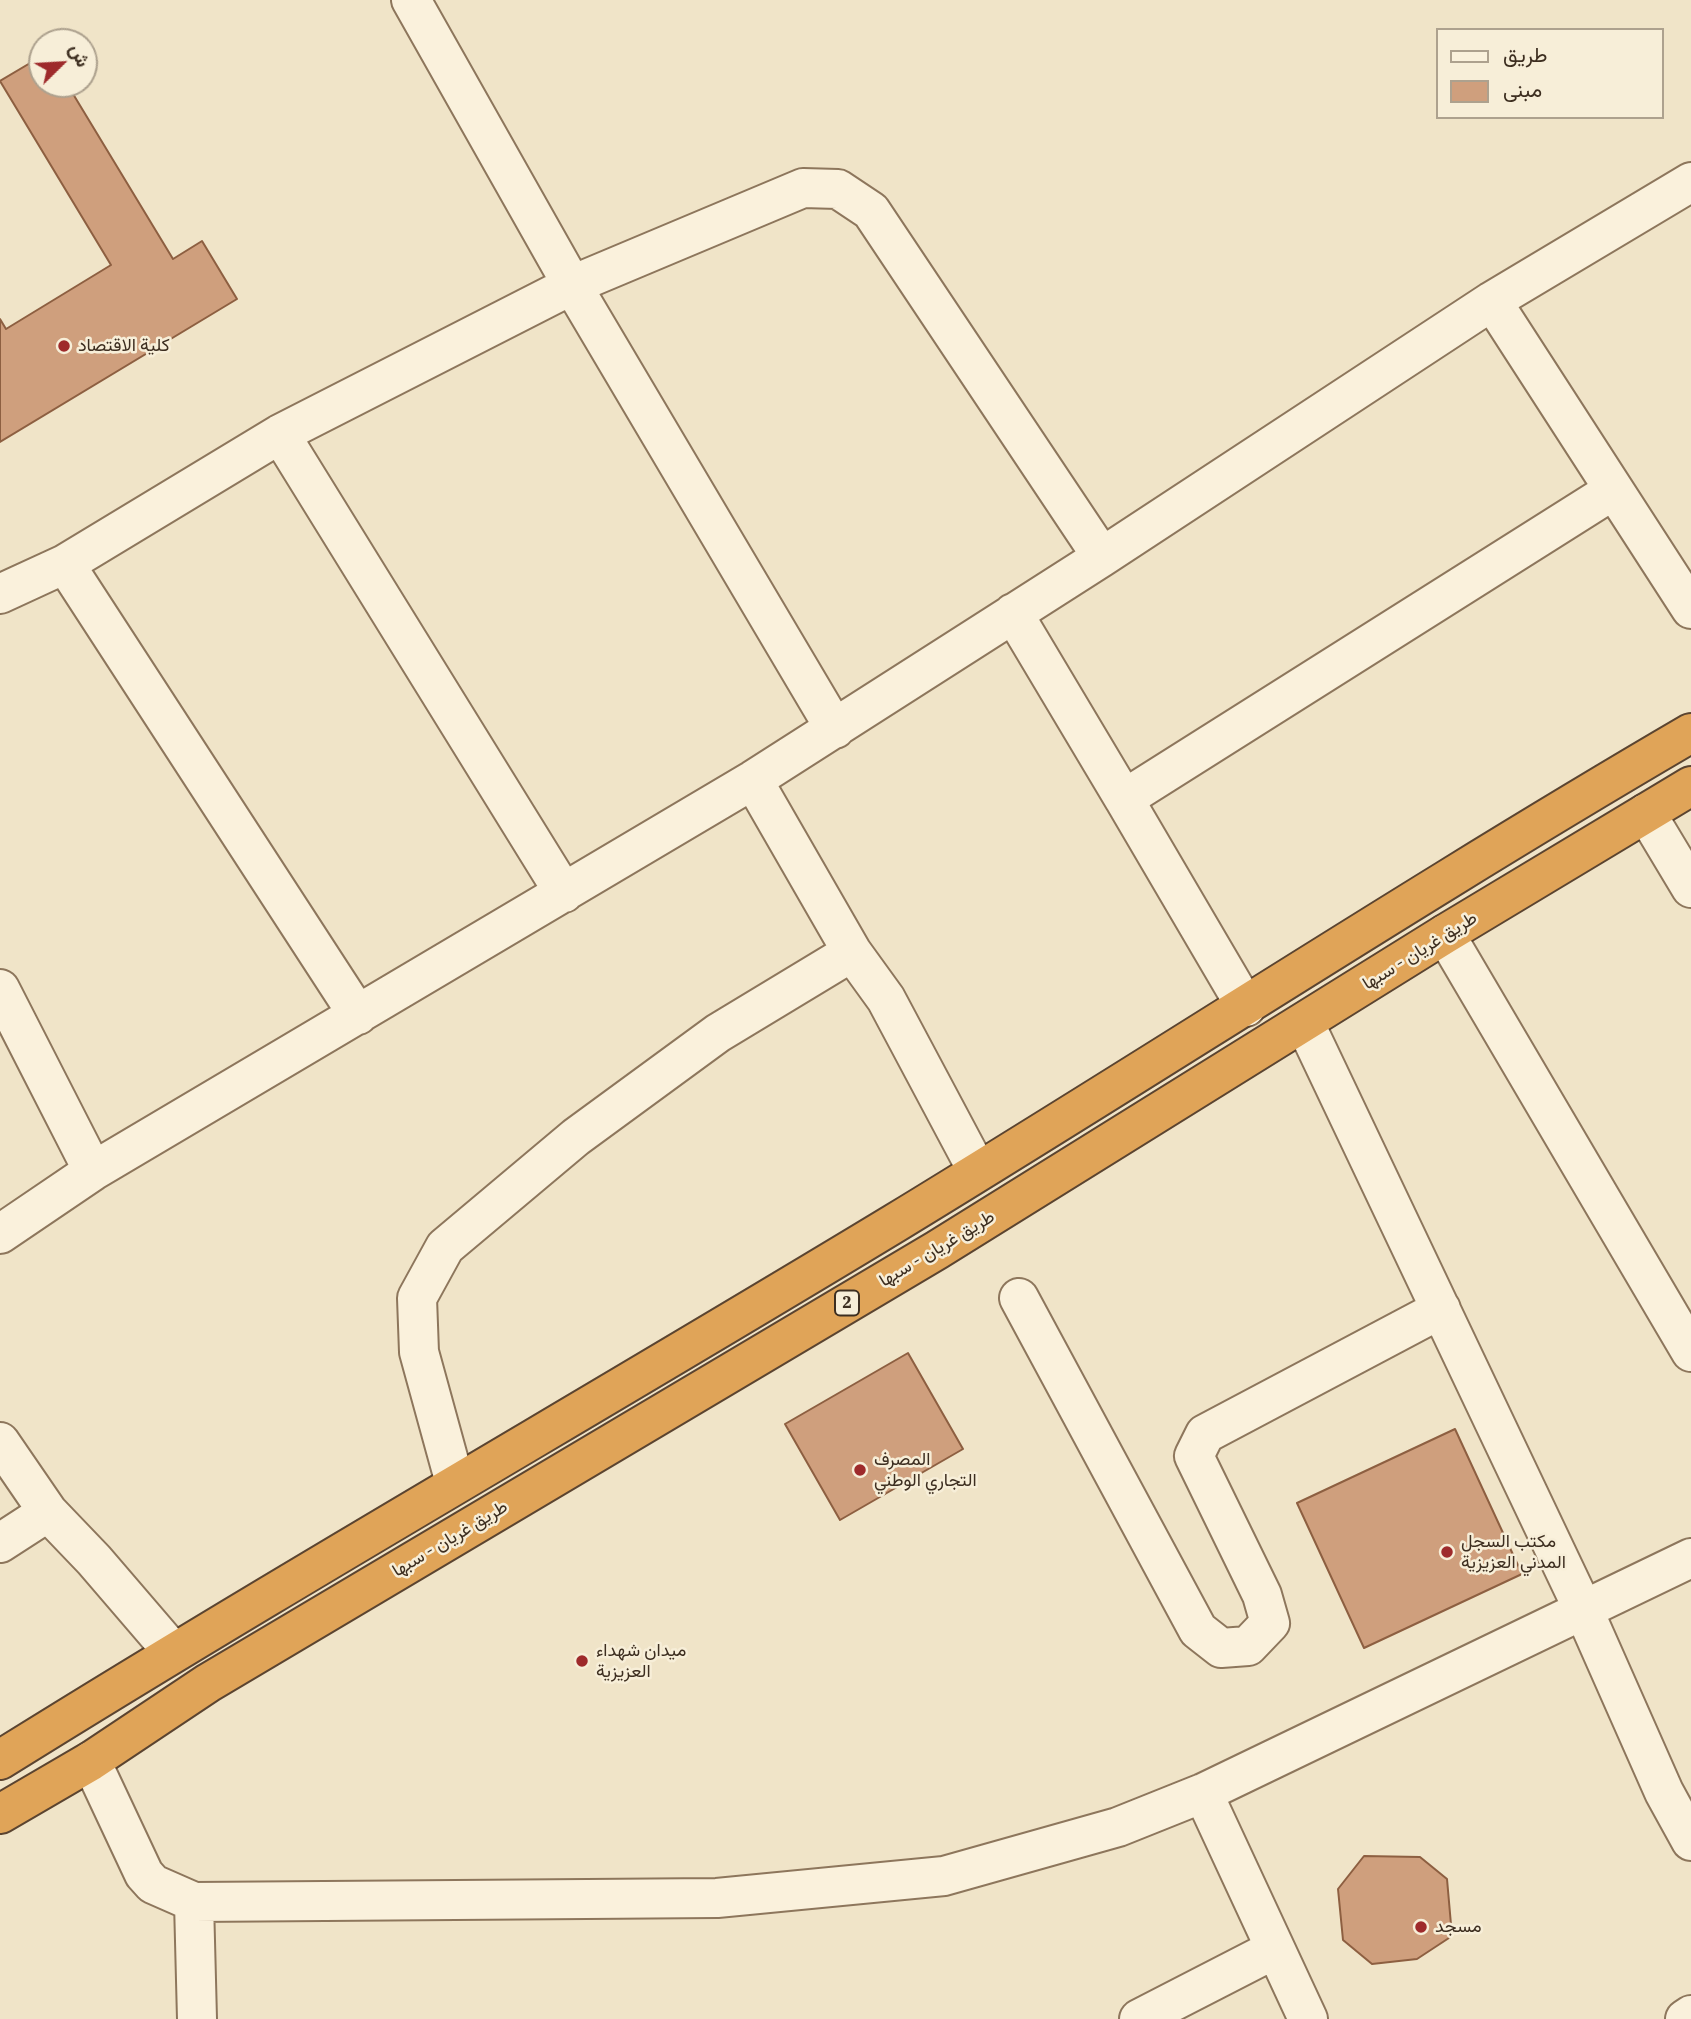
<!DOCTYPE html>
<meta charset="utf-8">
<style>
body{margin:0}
#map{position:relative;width:1691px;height:2019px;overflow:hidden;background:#f0e4c8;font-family:"IBM Plex Serif",Vazirmatn,serif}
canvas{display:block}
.legend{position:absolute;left:1436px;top:28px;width:228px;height:91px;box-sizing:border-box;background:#f7eed8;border:2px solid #ada18e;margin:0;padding:9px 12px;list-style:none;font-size:21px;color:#3d2e20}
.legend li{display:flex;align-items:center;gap:14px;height:35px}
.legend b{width:35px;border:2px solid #ada18e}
.north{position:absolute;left:28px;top:28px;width:70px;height:70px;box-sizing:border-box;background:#f7eed8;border:2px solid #ada18e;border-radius:50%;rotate:66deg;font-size:19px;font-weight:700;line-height:28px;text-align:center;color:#3d2e20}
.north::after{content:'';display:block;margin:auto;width:24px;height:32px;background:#9e2a2b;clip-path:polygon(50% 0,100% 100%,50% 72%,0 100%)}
</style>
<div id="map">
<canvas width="1691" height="2019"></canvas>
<ul class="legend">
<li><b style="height:9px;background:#faf1dc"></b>طريق</li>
<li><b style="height:19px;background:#cf9f7d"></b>مبنى</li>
</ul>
<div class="north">ش</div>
</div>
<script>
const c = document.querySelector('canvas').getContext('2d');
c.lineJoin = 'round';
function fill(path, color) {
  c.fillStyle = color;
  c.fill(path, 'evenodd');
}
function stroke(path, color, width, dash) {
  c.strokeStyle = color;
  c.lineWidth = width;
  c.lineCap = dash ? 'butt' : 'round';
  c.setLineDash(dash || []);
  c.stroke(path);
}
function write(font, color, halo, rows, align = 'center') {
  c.font = font + ' "IBM Plex Serif",Vazirmatn,serif';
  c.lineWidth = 5;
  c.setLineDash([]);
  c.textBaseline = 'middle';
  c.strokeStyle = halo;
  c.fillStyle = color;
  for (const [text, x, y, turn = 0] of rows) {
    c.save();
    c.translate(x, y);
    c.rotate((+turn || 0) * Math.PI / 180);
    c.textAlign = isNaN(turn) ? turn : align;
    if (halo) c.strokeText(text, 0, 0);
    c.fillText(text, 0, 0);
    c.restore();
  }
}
const building = new Path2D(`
 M42,56V84H67L173,259L202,241L237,299L0,442V319L6,329L111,265L0,81Z
 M908,1353L963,1449L840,1520L785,1424Z
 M1455,1429L1522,1574L1364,1648L1297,1503Z
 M1364,1856L1420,1857L1447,1879L1452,1936L1417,1959L1372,1964L1343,1940L1338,1889Z`);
fill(building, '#cf9f7d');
stroke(building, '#8d5f41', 2);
const minor = new Path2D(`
 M411,0L572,285L835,729
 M1492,301L1691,609
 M280,434L65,564L358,1015
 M0,594L65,564
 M1013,613L1124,799
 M753,780L852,952L886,999L977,1170
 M1646,813L1691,888
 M564,893L280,434L572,285L803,188L838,189L871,211L1102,557
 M1445,934L1691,1352
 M0,989L93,1171
 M1246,1007L1124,799L1612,491
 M1305,1024L1583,1609L1664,1792L1691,1841
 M0,1234L93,1171L753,780L1102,557L1492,301L1691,182
 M1019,1298L1198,1630L1221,1648L1248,1646L1270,1623L1262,1595L1194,1456L1205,1434L1441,1309
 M0,1442L48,1512L94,1560L173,1652
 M455,1483L419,1352L417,1298L445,1247L576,1137L718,1033L852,952
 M0,1543L48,1512
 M91,1761L144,1874L153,1884L194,1902L717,1898L944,1876L1118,1827L1203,1793L1691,1558
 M1203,1793L1308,2019
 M194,1902L197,2019
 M1139,2019L1275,1949
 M1685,2019L1691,2015`);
const highway = new Path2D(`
 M0,1760C295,1576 598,1403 895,1223C1161,1061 1422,890 1691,733
 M0,1814L91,1761L208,1683L937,1250L1445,934L1691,786`);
stroke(minor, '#8d765c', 42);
stroke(highway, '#5b4430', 42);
stroke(minor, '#faf1dc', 38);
stroke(highway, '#e0a458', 38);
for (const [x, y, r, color] of [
 [64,346,7,"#9e2a2b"],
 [860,1470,7,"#9e2a2b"],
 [1447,1552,7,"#9e2a2b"],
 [582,1661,7,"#9e2a2b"],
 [1421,1927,7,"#9e2a2b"]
]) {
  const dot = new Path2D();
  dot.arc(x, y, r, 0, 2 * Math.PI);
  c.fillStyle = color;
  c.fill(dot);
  stroke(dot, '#f7eed8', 2.5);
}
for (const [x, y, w] of [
 [847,1303,24]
]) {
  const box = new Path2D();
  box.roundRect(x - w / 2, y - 12.5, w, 25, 5);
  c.fillStyle = '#f7eed8';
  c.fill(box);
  stroke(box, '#3d2e20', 2);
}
write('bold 16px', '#3d2e20', null, [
 ["2",847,1303]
]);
write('18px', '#3d2e20', '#f7eed8', [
 ["كلية الاقتصاد",78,346],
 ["المصرف",874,1460],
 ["التجاري الوطني",874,1481],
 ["مكتب السجل",1461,1542],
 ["المدني العزيزية",1461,1563],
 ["ميدان شهداء",596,1651],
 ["العزيزية",596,1672],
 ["مسجد",1435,1927]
], 'left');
write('18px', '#3d2e20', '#f7eed8', [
 ["طريق غريان - سبها",1420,951,-32],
 ["طريق غريان - سبها",937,1249,-31],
 ["طريق غريان - سبها",450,1539,-31]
]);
</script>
